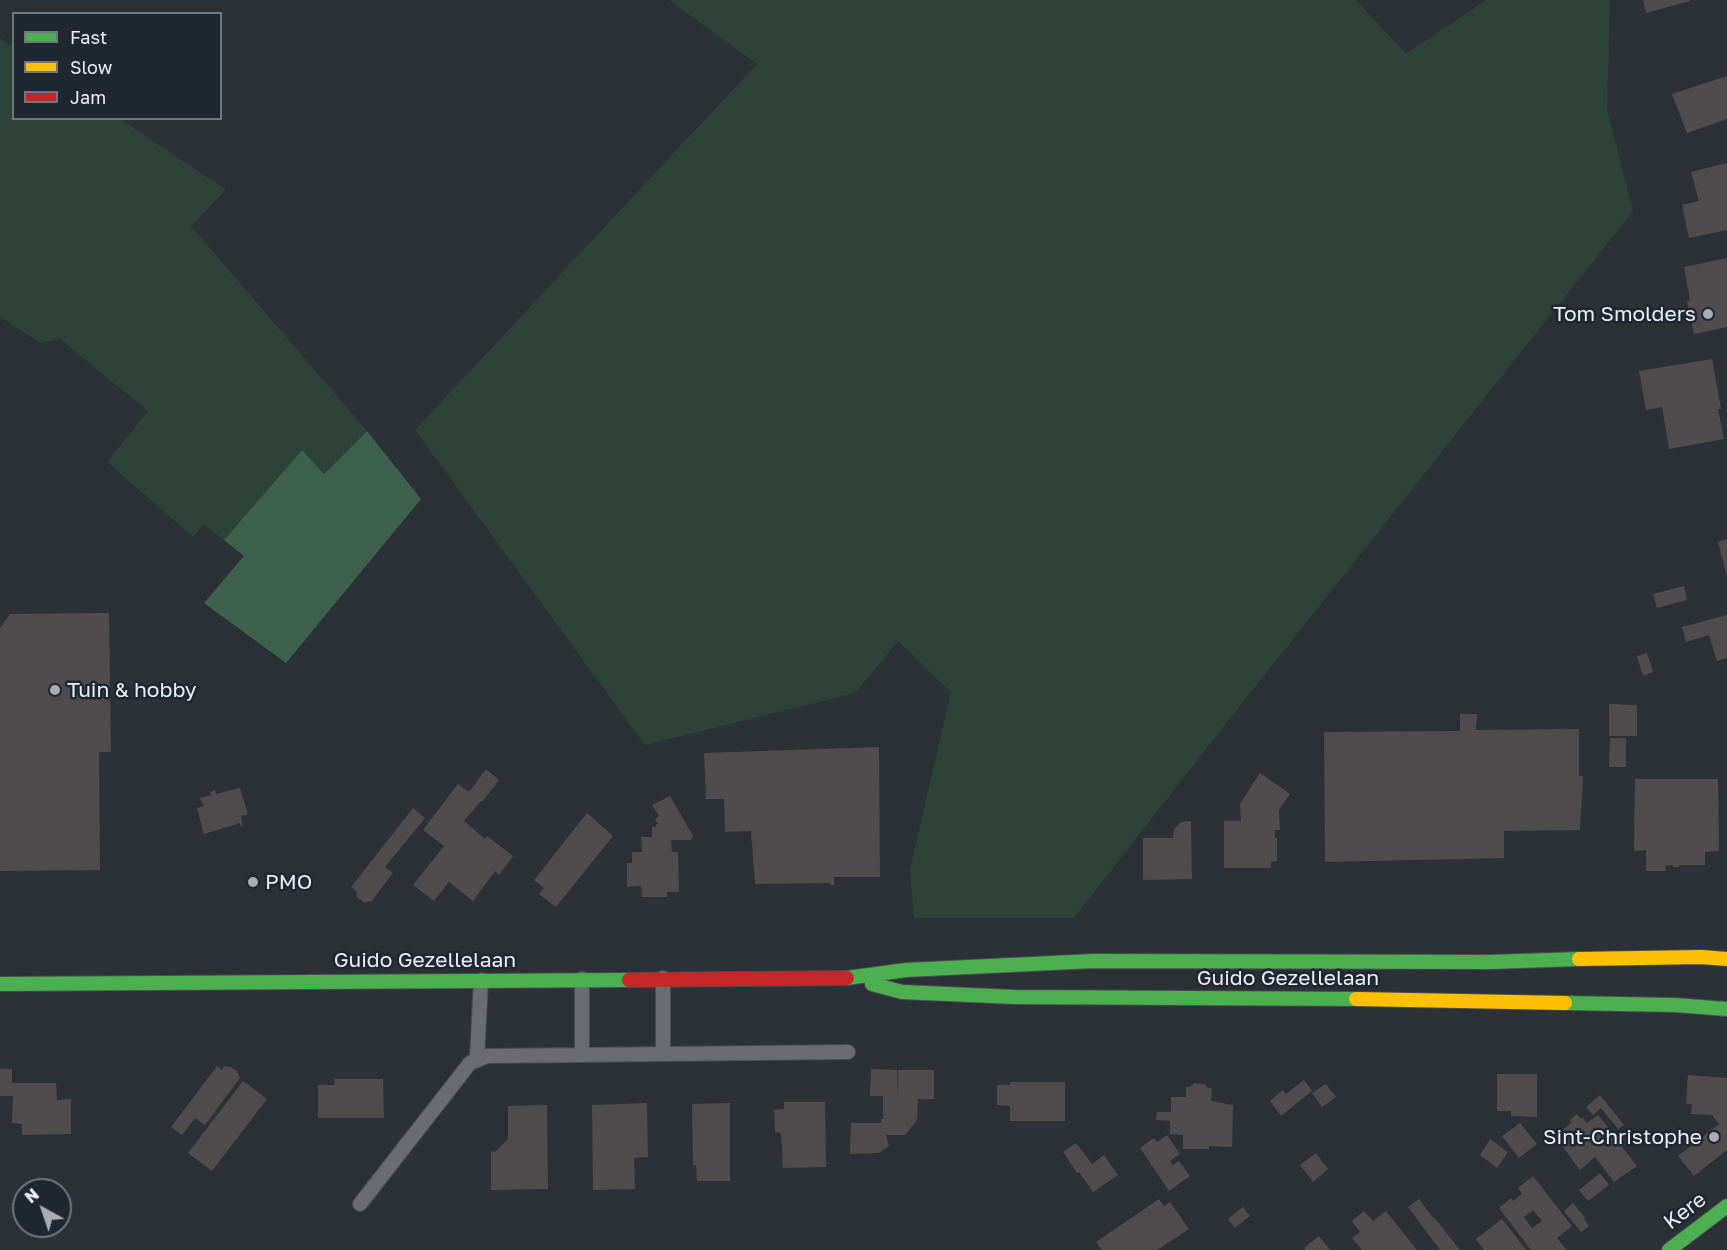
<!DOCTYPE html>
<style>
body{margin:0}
#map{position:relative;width:1727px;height:1250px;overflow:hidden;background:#2c3137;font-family:"Golos Text",sans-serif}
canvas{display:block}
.legend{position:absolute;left:12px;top:12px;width:210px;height:108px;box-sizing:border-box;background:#1f2730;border:2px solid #70777f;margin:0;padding:8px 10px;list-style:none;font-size:18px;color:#eaf0f6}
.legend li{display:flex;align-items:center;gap:12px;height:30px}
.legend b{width:30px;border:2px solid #70777f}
.north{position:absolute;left:12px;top:1178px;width:60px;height:60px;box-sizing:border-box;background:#1f2730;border:2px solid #70777f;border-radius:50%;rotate:320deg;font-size:16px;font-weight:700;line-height:24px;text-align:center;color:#eaf0f6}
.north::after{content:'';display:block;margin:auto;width:21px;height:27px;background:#a8adb3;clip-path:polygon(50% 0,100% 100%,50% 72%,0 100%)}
</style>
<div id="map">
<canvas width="1727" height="1250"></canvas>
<ul class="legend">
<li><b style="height:8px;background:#4caf50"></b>Fast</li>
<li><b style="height:8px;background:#ffc107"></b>Slow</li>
<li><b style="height:8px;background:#c62828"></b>Jam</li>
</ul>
<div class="north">N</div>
</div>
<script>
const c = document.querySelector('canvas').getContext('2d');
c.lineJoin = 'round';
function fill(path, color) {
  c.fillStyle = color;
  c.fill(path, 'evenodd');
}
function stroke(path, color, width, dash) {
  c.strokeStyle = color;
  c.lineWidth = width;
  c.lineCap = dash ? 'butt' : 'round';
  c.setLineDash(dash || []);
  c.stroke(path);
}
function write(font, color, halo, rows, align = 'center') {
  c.font = font + ' "Golos Text",sans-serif';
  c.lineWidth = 5;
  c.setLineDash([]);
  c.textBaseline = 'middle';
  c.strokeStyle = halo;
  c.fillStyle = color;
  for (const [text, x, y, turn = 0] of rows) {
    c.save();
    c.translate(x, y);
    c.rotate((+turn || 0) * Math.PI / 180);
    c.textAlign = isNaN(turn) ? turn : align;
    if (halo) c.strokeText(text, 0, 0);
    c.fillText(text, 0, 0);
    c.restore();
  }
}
fill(new Path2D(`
 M669,0H1356L1406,54L1486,0H1610L1607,109L1633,211L1209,745L1074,918H914L910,870L951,692L898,641L855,693L645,745L415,430L757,64Z
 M0,38L13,47L14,118L120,119L226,190L191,226L367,431L324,474L302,450L224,540L204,524L193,537L107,462L148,411L60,339L40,343L0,317Z`), '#2e4337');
fill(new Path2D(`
 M367,431L421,499L286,663L204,603L244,556L224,540L302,450L324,474Z`), '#3d614d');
fill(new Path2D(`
 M1643,0H1690V1L1646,13Z
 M1727,76V119L1687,133L1672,94Z
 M1727,163V230L1689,238L1682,205L1699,201L1691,172Z
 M1727,258V327L1694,334L1687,301L1690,300L1684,267Z
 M1712,359L1721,409H1718L1724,439L1669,449L1662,407L1646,410L1639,371Z
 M1727,539V573H1726L1718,542Z
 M1684,586L1687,600L1657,608L1653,594Z
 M109,613L111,752H99L100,870L0,871V628L10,614Z
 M1727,615V658L1717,661L1709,635L1686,642L1682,627Z
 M1647,653L1653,672L1643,676L1637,656Z
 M1609,704L1637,705V736H1609Z
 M1460,714H1477L1476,730L1579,729V776H1583L1580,830L1504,831V858L1325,862L1324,732L1460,731Z
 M1610,738H1626V767H1609Z
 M879,747L880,877H834V885H831L830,883L755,884L751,831L725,832L724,799H706L704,753Z
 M486,769L499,780L482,802L481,801L464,821L485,839L487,836L513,856L499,875L495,871L473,901L449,882L434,901L413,885L444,846L423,830L458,784L469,792Z
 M1260,773L1290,794L1279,810L1280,830H1275V838H1277V861L1271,862V868H1224V821H1241L1240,804Z
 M1635,779H1718L1719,851L1705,852V865H1679V867H1673V865L1665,866L1666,871H1646V850L1634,851Z
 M240,788L248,814L241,816L243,826L241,827L240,823L204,834L197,808L204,806L200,798L211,795L210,792L215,790L216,794Z
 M670,796L693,836L691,840H671L672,852H678L679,892H667V897H642L641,886L627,887V863H632V852H642L641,837H652V827H656V824H658L655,819L659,816L652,805Z
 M413,808L425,818L385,867L393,873L371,902L369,901L365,903L357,897L356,891L351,887Z
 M587,813L613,836L556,907L539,894L544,888L534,880Z
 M1186,821H1191L1192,879L1143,880V838H1173L1174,829L1180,823Z
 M217,1066L222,1070L224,1066L231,1067L237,1071L240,1078L205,1125L195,1118L182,1135L171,1127Z
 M0,1069H12V1083H56L57,1100L71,1099V1134L22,1135V1124L12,1123L13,1096H0Z
 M871,1069L897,1070V1101L898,1070H934V1099H918L917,1120L905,1135H886L889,1146L879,1153L850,1154L851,1123H881V1119H883V1096H870Z
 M1497,1074H1537V1117L1511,1116V1111H1497Z
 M1688,1075L1727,1078V1150L1694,1176L1678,1156L1719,1124L1712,1115L1691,1114L1692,1104H1686Z
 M334,1079H383L384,1118H318V1085H335Z
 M1304,1080L1312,1091L1281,1116L1270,1101L1283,1090L1286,1094Z
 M243,1081L267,1099L212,1171L188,1153Z
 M1010,1082H1065V1121H1010V1106L997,1105V1085H1010Z
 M1194,1083L1204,1084L1208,1088H1212L1211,1101L1233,1105L1232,1147L1209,1146V1149H1183V1135L1170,1134V1121L1156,1120L1157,1112H1171V1097H1186V1087H1190Z
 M1326,1084L1336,1097L1322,1107L1312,1093Z
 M1600,1095L1624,1125L1618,1129L1601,1108L1593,1115L1586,1107Z
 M784,1102H825L826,1167L783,1168L781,1133L775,1132L774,1110L784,1109Z
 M647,1103L648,1157L634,1158L635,1189L593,1190L592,1105Z
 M730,1103V1181H697L696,1165L693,1166L692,1104Z
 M547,1105L548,1189L491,1190V1151L495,1152L508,1139V1106Z
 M1577,1114L1581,1119L1582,1117L1587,1123L1598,1115L1623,1145L1622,1147L1637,1166L1614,1182L1595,1157L1580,1170L1555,1136L1571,1123L1570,1120Z
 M1520,1123L1537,1144L1519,1158L1502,1136Z
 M1167,1135L1180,1154L1170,1161L1173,1165L1179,1161L1190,1176L1169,1191L1140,1148L1154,1138L1157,1142Z
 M1490,1139L1508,1152L1497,1168L1480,1155Z
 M1076,1143L1092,1164L1104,1155L1118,1175L1093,1192L1079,1172L1077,1173L1063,1152Z
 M1316,1153L1328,1169L1313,1182L1300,1165Z
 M1600,1173L1609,1185L1588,1201L1579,1190Z
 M1533,1176L1572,1226L1557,1238L1567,1250H1531L1499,1208L1511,1198L1513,1201L1522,1194L1518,1188ZM1533,1210L1542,1221L1532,1228L1524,1217Z
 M1159,1199L1164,1206L1170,1202L1189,1229L1157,1250H1102L1096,1242Z
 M1419,1199L1433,1218L1434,1217L1460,1250H1440L1408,1207Z
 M1573,1203L1585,1218L1584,1219L1589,1226L1581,1232L1564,1211Z
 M1243,1207L1250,1216L1235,1228L1228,1219Z
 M1364,1211L1373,1221L1386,1211L1417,1250H1362L1352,1238L1360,1232L1352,1221Z
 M1502,1219L1526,1250H1484L1476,1239Z
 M1319,1236L1330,1250H1306L1304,1248Z`), '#504c4d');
const lane = new Path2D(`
 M663,978V1053
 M582,979V1055
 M477,1059L481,980
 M360,1204L470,1063L487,1056L848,1052`);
const fast = new Path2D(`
 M847,978L906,970L1094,961L1490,962L1579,959
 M0,984L629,980
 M872,984L902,992L1015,997L1356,999
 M1565,1003L1675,1005L1727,1009
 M1669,1250L1727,1206`);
const slow = new Path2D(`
 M1579,959L1701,957L1727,959
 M1356,999L1565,1003`);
const jam = new Path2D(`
 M629,980L847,978`);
stroke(lane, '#484d51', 16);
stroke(fast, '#484d51', 16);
stroke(slow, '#484d51', 16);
stroke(jam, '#484d51', 16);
stroke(lane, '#696c71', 14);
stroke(fast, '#4caf50', 14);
stroke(slow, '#ffc107', 14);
stroke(jam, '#c62828', 14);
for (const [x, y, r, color] of [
 [1708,314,6,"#a8adb3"],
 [55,690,6,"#a8adb3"],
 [253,882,6,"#a8adb3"],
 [1714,1137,6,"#a8adb3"]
]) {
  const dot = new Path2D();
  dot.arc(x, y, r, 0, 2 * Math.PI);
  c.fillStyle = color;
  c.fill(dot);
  stroke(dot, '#1f2730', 2);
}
write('21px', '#eaf0f6', '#1f2730', [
 ["Tom Smolders",1696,314],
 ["Tuin & hobby",67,690,"left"],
 ["PMO",265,882,"left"],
 ["Sint-Christophe",1702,1137]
], 'right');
write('21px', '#eaf0f6', '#1f2730', [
 ["Guido Gezellelaan",425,960],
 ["Guido Gezellelaan",1288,978],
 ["Kere",1685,1211,-37]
]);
</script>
